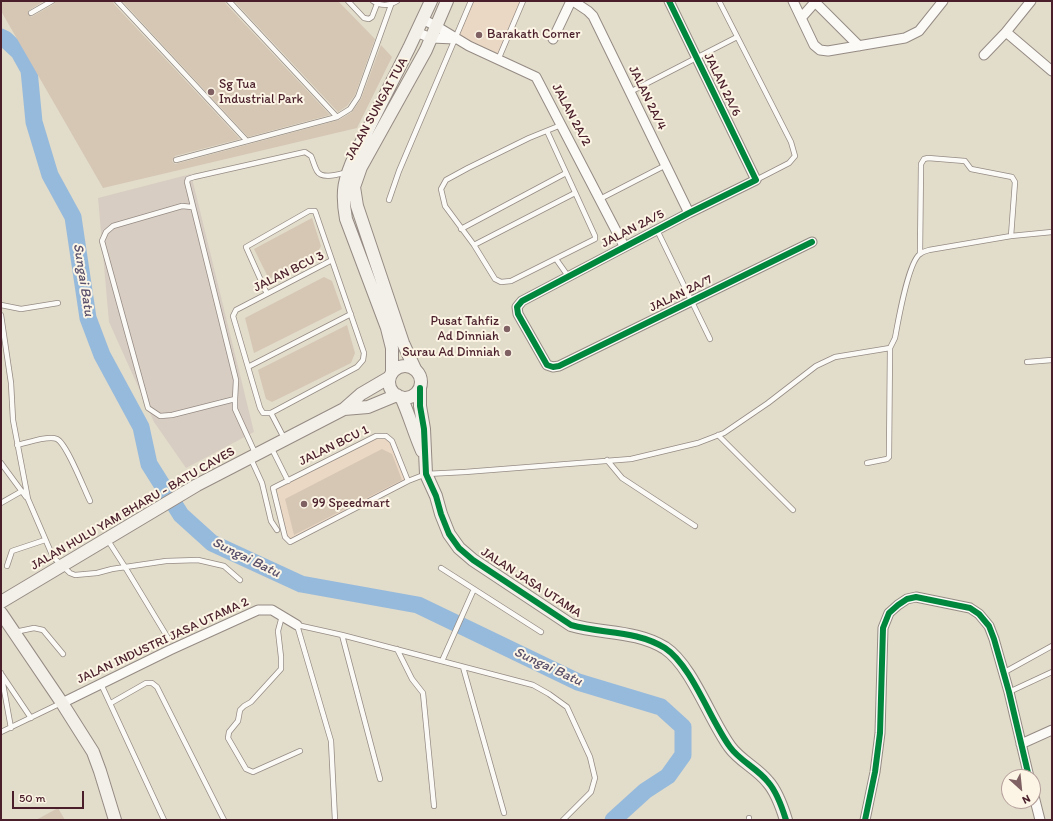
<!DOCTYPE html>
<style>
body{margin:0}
#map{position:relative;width:1053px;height:821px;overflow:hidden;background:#e2dcca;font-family:Itim,sans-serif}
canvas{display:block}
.frame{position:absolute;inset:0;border:2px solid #4a1f2b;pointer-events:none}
.north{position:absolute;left:1001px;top:769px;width:40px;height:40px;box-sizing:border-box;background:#fcf5e5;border:1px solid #b59f9b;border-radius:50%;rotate:153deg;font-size:11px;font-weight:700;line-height:16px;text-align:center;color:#4a1f2b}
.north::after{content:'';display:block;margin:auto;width:14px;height:18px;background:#7f6163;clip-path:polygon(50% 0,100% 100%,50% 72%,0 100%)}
.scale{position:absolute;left:12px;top:791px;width:72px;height:18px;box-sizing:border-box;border:2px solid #4a1f2b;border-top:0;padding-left:5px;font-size:12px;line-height:14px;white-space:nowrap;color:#4a1f2b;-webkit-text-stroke:3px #fcf5e5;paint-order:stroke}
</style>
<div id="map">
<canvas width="1053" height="821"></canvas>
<div class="frame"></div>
<div class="north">N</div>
<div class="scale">50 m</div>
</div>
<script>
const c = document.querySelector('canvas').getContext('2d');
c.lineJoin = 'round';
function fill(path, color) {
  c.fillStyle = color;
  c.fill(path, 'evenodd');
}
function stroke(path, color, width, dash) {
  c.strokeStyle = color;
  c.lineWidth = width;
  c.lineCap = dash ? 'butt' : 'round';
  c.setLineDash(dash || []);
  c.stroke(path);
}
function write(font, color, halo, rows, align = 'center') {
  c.font = font + ' Itim,sans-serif';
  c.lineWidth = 4;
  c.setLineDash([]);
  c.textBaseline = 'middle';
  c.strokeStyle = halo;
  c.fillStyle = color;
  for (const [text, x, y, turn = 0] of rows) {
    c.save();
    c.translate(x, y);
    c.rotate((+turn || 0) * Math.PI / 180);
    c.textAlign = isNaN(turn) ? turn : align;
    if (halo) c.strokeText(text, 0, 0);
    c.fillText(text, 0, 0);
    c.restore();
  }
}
fill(new Path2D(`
 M474,1H521L498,56L458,37Z
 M385,438L390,443L405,480L291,539L286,535L277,489L376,439Z`), '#ebd8c4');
fill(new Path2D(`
 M191,174L254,432L186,468L154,422L109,322L98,198Z`), '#d8cdc2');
stroke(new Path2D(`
 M1,37L5,39L19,52L29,70L34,122L50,175L73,217L88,318L102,355L141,427L149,464L181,515L212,543L301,584L418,605L578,682L661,707L683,727V755L668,776L645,791L613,820`), '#96badc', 17);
fill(new Path2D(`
 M1,1H44L28,11V14L31,17L54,4L56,1H113L114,4L240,139L175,156L172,161L175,164L339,120L352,112L361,99L381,45L392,57L357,128L103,188L1,11Z
 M122,1H225L226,4L330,115L248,137Z
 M234,1H338L375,39L355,95L347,106L338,112Z
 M312,218L321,246L316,255L269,279L254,249Z
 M324,277L332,281L342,309L254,353L245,318Z
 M347,325L355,353L351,363L272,402L266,399L258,370Z
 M382,449L392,454L402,480L294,535L285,499Z
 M58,808L65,820H36Z`), '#d6c6b4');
const lane = new Path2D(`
 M117,1L247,141
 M229,1L337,117
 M348,1L364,18L369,19L372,17L377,4
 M373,1C380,6 389,6 397,1
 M719,1L791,142L795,156L789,163L756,180
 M31,13L52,1
 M498,60L523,1
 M630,92L737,37
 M547,131L595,236V239L511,281L501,282L495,279L474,245L445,206L441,189L446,180L468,168L529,138L561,125
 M176,160L337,117L350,109L358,97L391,5
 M600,199L666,165
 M389,200L399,171L471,1
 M192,207L182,206L113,226L106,232L102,241L148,408L160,416L172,415L235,399
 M461,229L566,173
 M657,230L710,339
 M474,245L575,193
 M920,254L921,164L924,159L928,158L965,161L971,169L1012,177L1015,182L1011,236
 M556,259L568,276
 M267,294L246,247L309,211H315L364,353L363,360L357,367L271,413H263L260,408L233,316L236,310L332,260
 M1,305L21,309L58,303
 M1,315L11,383L13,420L28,499L53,557L70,573L75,575L97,573L112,569L166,561L198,560L224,566L240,580
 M1027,362L1052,360
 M248,367L351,314
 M271,413L284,438
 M718,435L793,510
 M17,445C27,443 48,435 57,439C67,444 84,489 90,501
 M271,447L288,481
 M256,455L235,409V399L236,380L187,182L188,179L194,177L305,152L311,156C313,160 314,166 317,171C322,180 339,174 347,172
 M251,459L262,483L271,521L277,530
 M607,460L622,478L695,526
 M1,463L26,497
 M867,463L887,459L889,457L890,348L895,338C898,322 908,262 920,254C922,252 926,251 929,250L1011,236L1052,232
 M408,481L290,542L285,537L273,488L376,436H386L392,441L408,481L426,474L465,472L631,459L698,443L724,433L768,403L816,366L835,357L890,348
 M1,503L22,491
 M107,539L125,567L168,638
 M7,566L12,551L45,540
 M441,568L541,632
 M282,616L278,631L281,657V669L251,702L244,706L240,710L238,721L229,732L228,738L246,769L253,772L300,751
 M15,632L34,628L43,630L63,654
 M342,635L380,779
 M397,649L412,679L423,693L434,806
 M442,661L474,589
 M463,667L504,813
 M1,673L11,728
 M1003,673L1052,646
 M2,675L31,718
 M101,684L164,820
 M1009,692L1052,672
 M111,703L146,683H152L157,687L224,820
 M1,732L61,703
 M749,818V820
 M335,820L331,741L297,625L342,635L533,685L549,694L567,707L590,757L595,778L591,792L563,820`);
const street = new Path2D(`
 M573,1L588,11L593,16L689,213
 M669,1L756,180L689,213L522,301L517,307L518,314L547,365L553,367L559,366L812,242
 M793,1L814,45L820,50L828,51L905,38L919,31L943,1
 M815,2L859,46
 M801,18L816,1
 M422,19L436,26L469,46L536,77L624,246
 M416,32L431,38L455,39
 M1006,32L1052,71
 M553,39L571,1
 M984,55L1006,32L1031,1
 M62,703L170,650L258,610H272L297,625
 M1021,744L1052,730
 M1033,792L1040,820
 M865,820L875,772L880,733L883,628L889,613L898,605L907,599L916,597L970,608L979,614L989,626L994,639L1009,692L1029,777`);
const secondary = new Path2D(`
 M389 382a16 16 0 1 1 32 0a16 16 0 1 1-32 0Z
 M415,369L403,343L357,206L354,187L361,167L426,50L447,1
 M392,373V348L387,328L346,219C341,191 344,179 356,153L409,48L431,1
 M420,388V406L424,429L426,474L436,496L441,514L449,534L459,548L473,560L571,625C602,634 636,630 665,648C692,666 710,720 730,747C740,761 757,768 768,782C777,792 782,807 786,820
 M401,397C409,414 414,433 422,451
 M344,409L368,407L397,395
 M1,602L197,485L344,409L361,394L390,377
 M1,613L62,703L93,752L100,771L115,820`);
stroke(lane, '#958b84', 6);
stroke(street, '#958b84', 11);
stroke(secondary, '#958b84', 14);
stroke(lane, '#fbfaf7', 4.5);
stroke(street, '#fbfaf7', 9);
stroke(secondary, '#f3f0e9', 12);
stroke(new Path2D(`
 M669,1L756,180L689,213L522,301L517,307L518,314L547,365L553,367L559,366L812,242
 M420,388V406L424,429L426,474L436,496L441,514L449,534L459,548L473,560L571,625C602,634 636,630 665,648C692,666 710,720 730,747C740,761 757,768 768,782C777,792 782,807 786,820
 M865,820L875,772L880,733L883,628L889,613L898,605L907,599L916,597L970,608L979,614L989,626L994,639L1009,692L1029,777`), '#00873e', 6);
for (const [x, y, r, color] of [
 [479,35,4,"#7f6163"],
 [211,92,4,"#7f6163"],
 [507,329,4,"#7f6163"],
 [508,353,4,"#7f6163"],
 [304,504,4,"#7f6163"]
]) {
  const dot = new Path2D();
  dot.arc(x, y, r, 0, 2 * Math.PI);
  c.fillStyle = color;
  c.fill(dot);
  stroke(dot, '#fcf5e5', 1.5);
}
write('13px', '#4a1f2b', '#fcf5e5', [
 ["Barakath Corner",487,35],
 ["Sg Tua",219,85],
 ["Industrial Park",219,100],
 ["Pusat Tahfiz",499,322,"right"],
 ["Ad Dinniah",499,337,"right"],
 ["Surau Ad Dinniah",500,353,"right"],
 ["99 Speedmart",312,504]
], 'left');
write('13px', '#4a1f2b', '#fcf5e5', [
 ["JALAN 2A/6",722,85,64],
 ["JALAN 2A/4",647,98,64],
 ["JALAN SUNGAI TUA",377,109,-61],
 ["JALAN 2A/2",571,115,62],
 ["JALAN 2A/5",633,229,-27],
 ["JALAN BCU 3",289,272,-26],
 ["JALAN 2A/7",681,294,-26],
 ["JALAN BCU 1",334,446,-26],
 ["JALAN HULU YAM BHARU - BATU CAVES",133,509,-30],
 ["JALAN JASA UTAMA",531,583,33],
 ["JALAN INDUSTRI JASA UTAMA 2",163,641,-25]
]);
write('italic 14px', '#59506c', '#fcf5e5', [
 ["Sungai Batu",83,280,81],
 ["Sungai Batu",246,558,26],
 ["Sungai Batu",548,667,25]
]);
</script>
